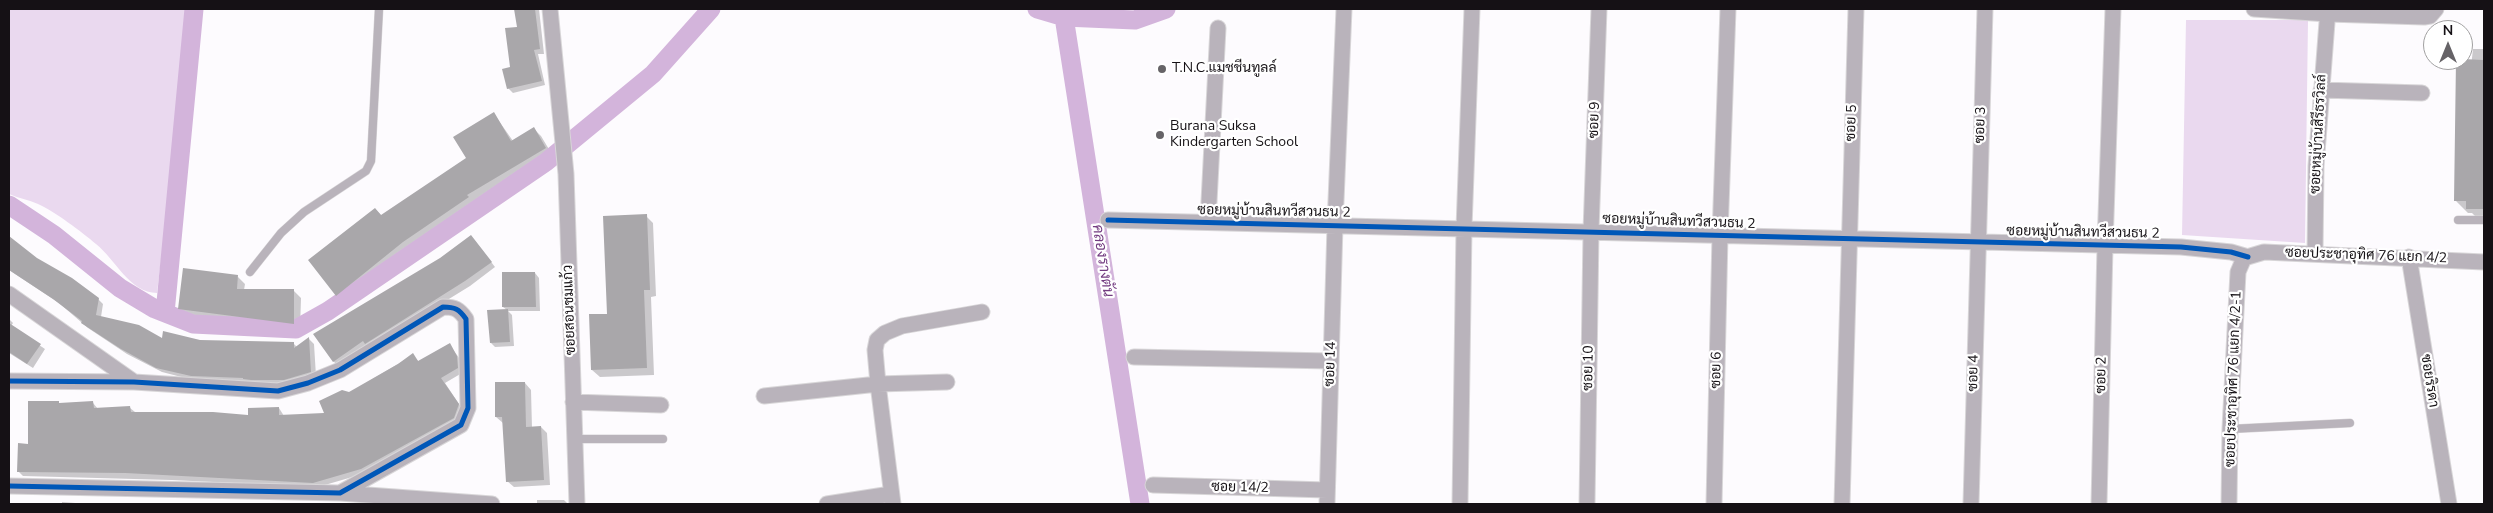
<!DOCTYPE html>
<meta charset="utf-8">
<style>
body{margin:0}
#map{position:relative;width:2493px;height:513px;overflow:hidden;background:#fdfbfe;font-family:"Nunito Sans",sans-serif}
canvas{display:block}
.frame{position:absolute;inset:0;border:10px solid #151115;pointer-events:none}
.north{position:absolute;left:2423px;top:20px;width:50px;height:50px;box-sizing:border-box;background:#fff;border:1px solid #a1a0a1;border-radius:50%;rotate:0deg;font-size:14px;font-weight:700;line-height:20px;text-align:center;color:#151115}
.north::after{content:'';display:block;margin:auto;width:18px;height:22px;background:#666367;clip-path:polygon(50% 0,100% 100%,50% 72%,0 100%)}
</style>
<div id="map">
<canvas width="2493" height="513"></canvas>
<div class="frame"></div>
<div class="north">N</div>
</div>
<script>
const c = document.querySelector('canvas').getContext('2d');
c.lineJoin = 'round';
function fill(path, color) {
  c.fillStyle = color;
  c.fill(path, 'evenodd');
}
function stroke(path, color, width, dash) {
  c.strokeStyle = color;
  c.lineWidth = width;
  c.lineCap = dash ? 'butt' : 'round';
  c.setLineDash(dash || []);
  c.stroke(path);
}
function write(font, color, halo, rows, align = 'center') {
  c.font = font + ' "Nunito Sans",Sarabun,sans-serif';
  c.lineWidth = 4.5;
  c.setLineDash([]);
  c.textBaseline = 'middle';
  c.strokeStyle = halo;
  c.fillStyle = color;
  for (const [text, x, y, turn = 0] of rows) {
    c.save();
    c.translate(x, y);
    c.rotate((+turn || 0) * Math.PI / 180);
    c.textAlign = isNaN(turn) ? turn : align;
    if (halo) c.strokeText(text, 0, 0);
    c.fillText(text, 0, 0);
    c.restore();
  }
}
fill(new Path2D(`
 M9,9H191L157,293C130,293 115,259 96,244C82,232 54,211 38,204C29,200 18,198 9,194Z
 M2186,20H2308L2305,243L2182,235Z`), '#ead9ef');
fill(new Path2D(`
 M516,9H539L544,54H538L545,85L513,93L508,88L518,28Z
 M2473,49H2484V221H2480L2472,213H2468L2456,201Z
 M494,114L513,141L534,129L541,136L553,156L473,202L475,205L410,249L344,302L337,295L375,209L382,216L467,159Z
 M646,216L653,223L656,296L651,297L654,375L600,377L592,370Z
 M9,238L36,259L98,299L103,304L101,317L163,340L293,343L297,347L309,339L314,344L316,376L285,385L197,381L162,372L127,354L88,328L59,303L9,270Z
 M475,241L495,267L470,286L371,347L339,366L334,362L315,334Z
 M535,273L539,278L540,311H508L512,315L514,346L495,347L491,343L507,310L503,307Z
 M238,277L245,284L244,290L294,291L301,298L300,330L186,316L179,308Z
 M9,319L13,323L11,326L45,349L33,368L9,353Z
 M449,344L462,362V373L445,383L463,410L458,423L366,473L318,487L171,480L23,476L18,471L29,445L58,402L60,404L93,403L98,409L130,408L135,412L249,416L279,408L284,416L326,414L349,393L413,355L419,362Z
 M525,383L531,390L532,428L541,427L547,433L550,485L514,487L507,481L503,423L496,417Z
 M537,500H564L568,504H537Z
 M62,502L89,504H62Z`), '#0003');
stroke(new Path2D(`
 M1037,9L1064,17L1135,20L1166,9
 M1064,17L1140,504
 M9,205L54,235L120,288L155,309L193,324L296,329L328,311L546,162L653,74L711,9
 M165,313L194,9`), '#d3b4db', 19);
fill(new Path2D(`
 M514,9H535L540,49L534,50L542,81L507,89L502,69L510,67L505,28L517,27Z
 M2463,59L2484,60V209H2466V201H2454L2456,60Z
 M494,112L511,141L534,127L546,148L467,195L469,197L403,242L336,296L308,260L375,208L381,215L466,158L453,137Z
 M647,214L650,290H644L647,368L591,370L589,314H607L603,216Z
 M471,235L492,262L465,281L365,344L363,341L333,362L313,334L440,258Z
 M9,236L37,258L72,278L99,298L96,315L139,325L162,338L163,331L200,340L294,342V348L309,337L311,372L284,380H251L243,379V378L191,376L156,368L121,349L81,323L82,321L53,299L9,270Z
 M183,268L238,275L237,289H294V324L178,309Z
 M502,272H535L536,307H502Z
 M508,309L510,342L490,343L487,310Z
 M9,323L41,344L27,364L9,352Z
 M450,343L457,356L458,368L441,378L459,404L454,418L361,469L313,483L125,473L17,472L18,443L28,444V401H59V403L93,401L94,408L130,406L131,412H213L248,415V408L279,407V415L324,413L319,401L342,390L349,392L398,364L413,353L418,361Z
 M495,382H525L526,427L541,426L544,480L506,482L502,417H495Z`), '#a9a7aa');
const service = new Path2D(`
 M2458,220H2484
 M250,272L281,233L304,212L366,171L371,161L379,9
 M2230,429L2350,423
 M575,439H663`);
const minor = new Path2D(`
 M550,9L566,174L577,504
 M2254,9L2328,14L2424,17L2430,16L2436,9
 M2321,90L2422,93
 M1108,220L2181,247L2231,252L2248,257
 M1208,221L1218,28
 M2315,254L2316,166L2328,9
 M2409,257L2449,504
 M9,294L134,382
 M1134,357L1331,361
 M9,381L134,382L278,391L308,383L340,370L443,307C455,307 459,309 466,319L468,408L461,425L340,493L9,486
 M764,396L878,384L947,382
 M573,402L661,405
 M1153,485L1327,490
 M340,493L492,504
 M827,504L891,494
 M893,504L878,384L875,350L877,340L885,333L902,326L982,312
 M1327,504L1335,225L1344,9
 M1460,504L1464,228L1472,9
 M1587,504L1591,231L1599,9
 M1714,504L1720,235L1728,9
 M1842,504L1856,9
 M1971,504L1985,9
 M2099,504L2105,246L2113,9
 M2229,504L2230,429L2238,272L2244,258L2264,252L2484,262`);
stroke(service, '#d8d6d8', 9);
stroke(minor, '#d8d6d8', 17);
stroke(service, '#b9b3bb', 8);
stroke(minor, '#b9b3bb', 15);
stroke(new Path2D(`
 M1108,220L2181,247L2231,252L2248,257
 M9,381L134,382L278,391L308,383L340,370L443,307C455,307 459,309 466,319L468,408L461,425L340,493L9,486`), '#0057b8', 5);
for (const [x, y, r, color] of [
 [1162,69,5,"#666367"],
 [1160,135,5,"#666367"]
]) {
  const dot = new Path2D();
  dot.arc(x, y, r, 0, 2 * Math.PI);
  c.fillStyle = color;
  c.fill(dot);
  stroke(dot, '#fff', 2);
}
write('14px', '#151115', '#fff', [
 ["T.N.C.แมชชีนทูลล์",1172,69],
 ["Burana Suksa",1170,127],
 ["Kindergarten School",1170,143]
], 'left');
write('14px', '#151115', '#fff', [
 ["ซอย 9",1595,120,-88],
 ["ซอย 5",1852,123,-88],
 ["ซอย 3",1981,125,-88],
 ["ซอยหมู่บ้านสิรีธรวิลล์",2319,134,-87],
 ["ซอยหมู่บ้านสินทวีสวนธน 2",1274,212,1],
 ["ซอยหมู่บ้านสินทวีสวนธน 2",1679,222,2],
 ["ซอยหมู่บ้านสินทวีสวนธน 2",2083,233,1],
 ["ซอยประชาอุทิศ 76 แยก 4/2",2366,256,2],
 ["ซอยสอนชมแก้ว",570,310,-92],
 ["ซอย 14",1331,364,-88],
 ["ซอย 10",1589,368,-89],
 ["ซอย 6",1717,370,-89],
 ["ซอย 4",1974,373,-89],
 ["ซอย 2",2102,375,-89],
 ["ซอยประชาอุทิศ 76 แยก 4/2-1",2234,379,-88],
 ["ซอยริรดา",2429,381,81],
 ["ซอย 14/2",1240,488,1]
]);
write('italic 15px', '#733c80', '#fff', [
 ["คลองรางตัน",1102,261,81]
]);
</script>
